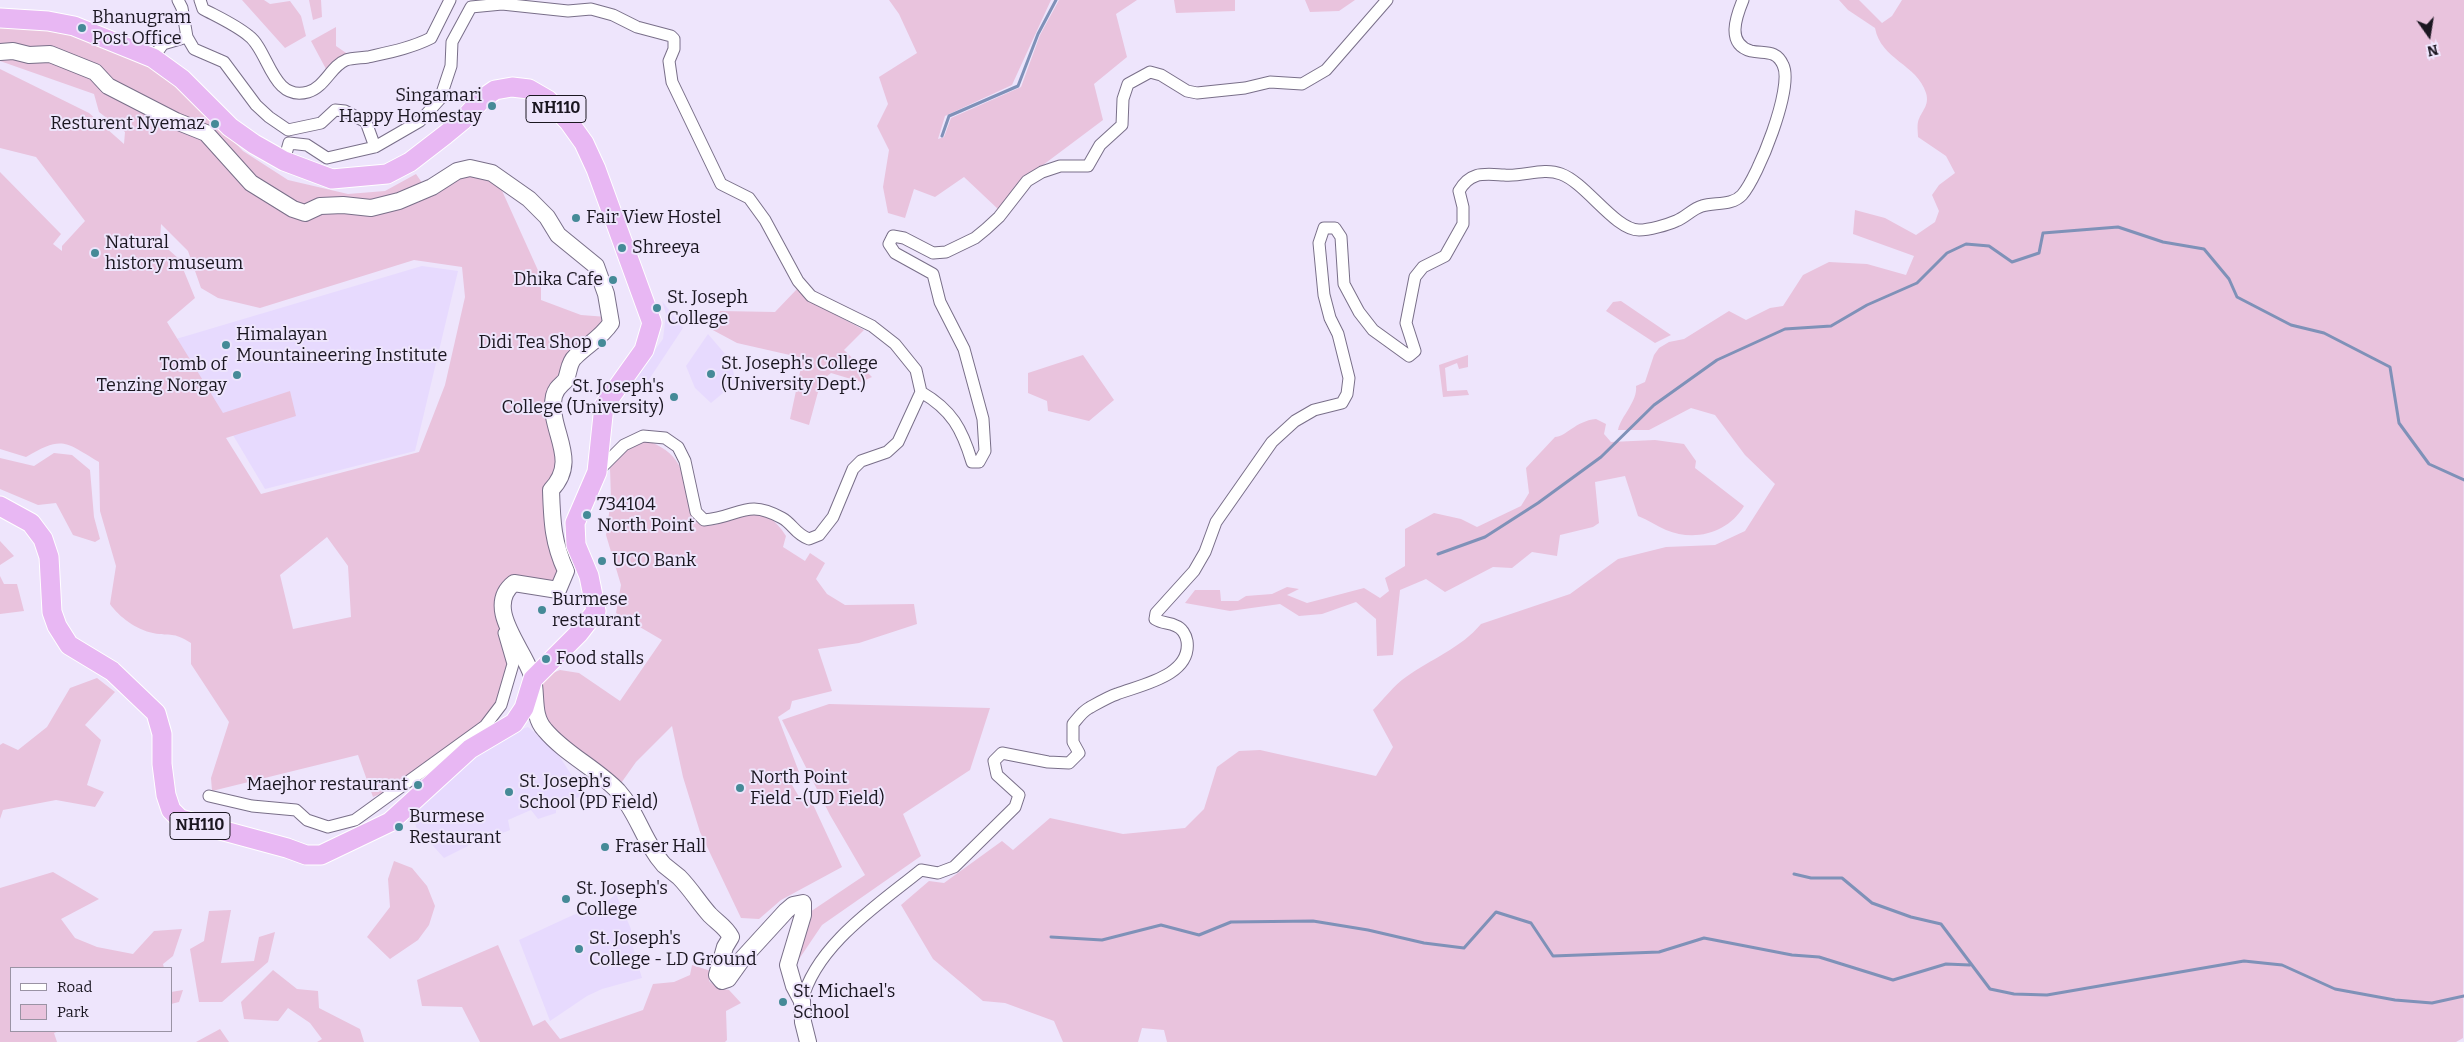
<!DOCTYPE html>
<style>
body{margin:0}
#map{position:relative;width:2464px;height:1042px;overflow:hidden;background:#eee5fc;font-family:Bitter,serif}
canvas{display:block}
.legend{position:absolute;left:10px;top:967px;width:162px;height:65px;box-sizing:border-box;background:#eee5fc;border:1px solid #9a93a4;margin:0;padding:6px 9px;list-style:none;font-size:15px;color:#1b1721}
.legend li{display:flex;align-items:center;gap:10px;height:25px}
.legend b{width:25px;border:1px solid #9a93a4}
.north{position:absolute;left:2404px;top:10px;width:50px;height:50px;-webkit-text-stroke:4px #eee5fc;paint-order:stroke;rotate:167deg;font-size:14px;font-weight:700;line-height:20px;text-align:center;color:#1b1721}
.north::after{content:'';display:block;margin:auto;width:18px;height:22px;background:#1b1721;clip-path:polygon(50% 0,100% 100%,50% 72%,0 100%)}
</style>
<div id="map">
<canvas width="2464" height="1042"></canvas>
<ul class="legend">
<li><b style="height:6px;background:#fff"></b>Road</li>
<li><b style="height:14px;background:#e9c3dd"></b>Park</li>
</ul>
<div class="north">N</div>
</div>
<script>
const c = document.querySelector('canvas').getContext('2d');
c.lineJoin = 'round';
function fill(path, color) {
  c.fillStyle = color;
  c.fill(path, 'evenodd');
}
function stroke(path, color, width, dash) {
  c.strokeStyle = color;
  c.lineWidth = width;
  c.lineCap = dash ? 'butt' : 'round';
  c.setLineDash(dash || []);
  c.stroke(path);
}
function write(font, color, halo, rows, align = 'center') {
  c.font = font + ' Bitter,serif';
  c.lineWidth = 4;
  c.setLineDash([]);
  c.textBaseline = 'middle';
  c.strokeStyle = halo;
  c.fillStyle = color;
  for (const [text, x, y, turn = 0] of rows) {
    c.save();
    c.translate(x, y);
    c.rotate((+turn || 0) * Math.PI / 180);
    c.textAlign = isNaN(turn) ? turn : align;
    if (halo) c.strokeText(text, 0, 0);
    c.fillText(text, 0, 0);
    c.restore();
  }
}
fill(new Path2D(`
 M422,266L458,271L415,451L265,489L176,339Z
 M662,301L683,328L644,387L640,382L631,393L626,389L663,339L666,314Z
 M708,334L732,362L735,383L711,403L695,388L686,366Z
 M528,727L556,751L585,796L556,802V813L538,819L531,810L508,820L510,830L490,838L483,831L465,840L468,846L444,858L416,827L414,812L472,758L513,732Z
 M616,894L631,929L630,937L642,978L602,989L587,996L550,1021L519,940L573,915L603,905Z`), '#e7dafe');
fill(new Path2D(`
 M242,0H264L270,4L290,1L301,16L306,36L285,48Z
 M309,0H321L322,17L313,20Z
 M889,0H1051L1012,85L945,116L938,139L944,137L951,118L1021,87L1040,35L1059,0H1137L1116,14L1127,57L1094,84L1103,120L1039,168L999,210L964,177L935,197L914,189L905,218L888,213L883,187L889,150L877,126L888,104L879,77L917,53L899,14Z
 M1174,0H1235V11L1176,13Z
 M1305,0H1355L1339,11L1310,12Z
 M1839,0H1859L1882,23L1892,16L1902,0H2464L2463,1038L2456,1042H1167L1164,1030L1142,1028L1138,1042H1063L1054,1021L1005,1003L983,1001L933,959L901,905L929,881L944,883L1002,841L1013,850L1050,818L1123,834L1185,828L1204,809L1217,767L1239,751L1260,750L1376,776L1393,747L1373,710C1384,699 1394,685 1406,677C1431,659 1461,648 1481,624L1570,594L1618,559L1666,547L1715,545L1745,531L1775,484L1745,455L1715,415L1691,408L1649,430H1618C1621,416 1638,401 1636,386L1645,382L1654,355L1659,348L1669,342L1684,339L1729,311L1746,320L1770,308L1783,306L1803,275L1829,262L1867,264L1906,275L1914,256L1853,234L1855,210L1885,218L1916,235L1935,222L1939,211L1932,195L1939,185L1955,173L1946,156L1918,137C1918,133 1917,126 1918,122C1921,111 1930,106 1926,93C1917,64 1881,60 1875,28L1848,10Z
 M0,24L55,29L89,39L156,70L186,92L243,151L288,180L348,194L385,191L416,174L425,187L398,199L305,209L289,202L239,164L95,70L0,45Z
 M336,27V46L352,57L342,58L326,69L311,41Z
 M0,57L52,58L206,137L294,214L324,209L347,210L462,173L499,184L541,277V300L581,315L607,317L556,383L562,459L556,482L561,573L555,587L515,578L499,606V633L508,666L494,707L479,725L387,791L373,797L358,755L212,791L211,778L229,722L191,664V643C172,631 172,637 153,633C137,630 119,617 110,604L116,566L100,511L99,462C65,442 63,435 26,457L0,449V172L61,234L53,244L62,251V246L85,221L36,157L0,148V69L89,113L124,144L125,132L99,112L94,94L0,61ZM161,224L188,251L201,288L218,298L260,308L414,260L462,267L465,297L445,385L419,452L261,494L226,438L296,416L290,391L223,413L167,322L195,298L179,259L160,242ZM327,537L348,566L351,617L293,629L280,575Z
 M797,289L810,301L864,330L844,350L872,377L861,382L831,373L821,381L809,425L790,419L803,358L737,343L709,328L720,311L775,312Z
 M1621,301L1671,335L1655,343L1606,311L1613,302Z
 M1083,355L1114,400L1089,421L1048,411L1047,401L1028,393V373Z
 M1468,355V367L1459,369L1457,363L1445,368L1447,391L1467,390L1469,395L1443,397L1439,365Z
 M1596,419L1606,424L1604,434L1611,442L1655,440L1684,444L1696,461L1695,468L1744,506C1728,533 1695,542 1666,530C1657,526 1648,520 1638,516L1625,476L1595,482L1599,523L1593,527L1560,535L1557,556L1532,552L1512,568L1493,567L1445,592L1426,579L1400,590L1393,655L1377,656L1376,619L1356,602L1322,614L1299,616L1280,604L1230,611L1185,603L1195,590H1220L1221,601H1238L1246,596L1272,594L1287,587L1299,589L1287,595L1307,603L1364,588L1380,598L1389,591L1385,578L1405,566V529L1434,513L1461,519L1477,527L1521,506L1529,493L1526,468L1555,437C1566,437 1575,421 1596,419Z
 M645,440C680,452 683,470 691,504C692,510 692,517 698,521C719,541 754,484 786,536L783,547L805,561L810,553L825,563L816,579L827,594L845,605L914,604L917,624L859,643L818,649L832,691L792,701L790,709L778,717L799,772L788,778L802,802L810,798L842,867L781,900L759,919L741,918L700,832L683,777L672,726L636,762L619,786L547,727L538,679L560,670L579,673L620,701L662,640L616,613L621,585L606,535L611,499L610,468L627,448Z
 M54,453L72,455L90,470L94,517L100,539L95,542L73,535L56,503L38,505L0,489V458L34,466Z
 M0,541L14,556L0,565Z
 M0,576L4,584H17L24,611L0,614Z
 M97,678L115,692L85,725L101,740L87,785L104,792L95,807L56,800L3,810L0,819V745L3,743L18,750L47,727L70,688Z
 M829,704L990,708L970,770L903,814L921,856L822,925L795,965L810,912L865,875L830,815L782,720Z
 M394,861L412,868L427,886L435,906L429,925L418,940L390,959L367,937L390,907L388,879Z
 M53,872L99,899L61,919L75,938L97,947L133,954L154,931L182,929L173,956L163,964L164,968H11V1031H59L54,1033L57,1042H0V888Z
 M231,910L221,963L254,961L259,937L275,932L268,962L222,1002H199L190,949L204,941L209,911Z
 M498,945L533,1026L545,1020L560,1039L643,1010L653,984L674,982L690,975L692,965L711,971L709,981L718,988L729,990L741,1003L726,1011L727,1040L725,1042H480L462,1007L422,1006L417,980Z
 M273,970L297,989L318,991L319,1008L360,1029L364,1042H317L322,1039L310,1023L288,1008L278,1021L244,1019L241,1002Z
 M183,990L179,1002L171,1004V992Z
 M220,1029L229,1042H196Z`), '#e9c3dd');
stroke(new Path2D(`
 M942,136L949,116L1018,86L1038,34L1056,0
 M1438,554L1485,537L1538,503L1601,457L1654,405L1717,360L1785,329L1831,326L1867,305L1917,283L1947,253L1966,244L1989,246L2012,262L2039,253L2043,233L2118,227L2163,242L2204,249L2229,279L2237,297L2291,325L2324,333L2390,367L2399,423L2429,464L2464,480
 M1794,874L1811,878H1842L1872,903L1911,917L1941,924L1990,989L2014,994L2047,995L2244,961L2282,965L2335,989L2395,1000L2432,1003L2464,996
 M1051,937L1102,940L1161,925L1199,935L1231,922L1313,921L1368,930L1424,943L1464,948L1496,912L1531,923L1553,956L1659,952L1704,938L1792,955L1819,957L1893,980L1946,964L1970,965`), '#7f91b8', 3);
const minor = new Path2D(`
 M178,0L182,8L187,37L194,49L224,62L256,105L269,117L288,130L321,123L335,110L345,111L366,122L375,147L420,121L440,99L451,66L452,42L471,7L502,4L568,11L591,9L613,15L637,27L671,36L674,39V49L669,61L672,82L721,184L749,198L765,220L798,281L811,296L872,326L895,344L916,370L921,392L898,442L887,452L861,461L853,469L833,517L819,535L809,539C795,534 793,524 782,518C746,498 740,517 704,520L696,512L685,461L678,447L665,438L643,436L624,445L597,472
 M200,0L203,9C218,17 236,25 249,36C269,51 272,102 308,92C325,87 331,66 346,60C352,58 362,58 368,57C390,52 411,48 431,38L450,0
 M153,58L163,44L187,37
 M284,161L289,143L307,145L327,158L375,147
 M921,392C952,410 962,429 972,462H979L985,451L983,419L964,349L940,302L933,274L895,253L889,244L893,236L904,238L933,253L946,252L975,238L986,229L999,217L1027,181L1042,172L1060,166H1088L1100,145L1122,125L1123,99L1128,84L1150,72L1161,75L1187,91L1197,93L1245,88L1270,82L1302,84L1326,70L1387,0
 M209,796L252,806L296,810L307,820L328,827L355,820L485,726L501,705L513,664L504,633
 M802,1001C816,945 878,905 921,870L938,873L954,867L1015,807L1019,795L997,775L994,761L1002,753L1048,762L1069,763L1079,753L1073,742V724C1078,718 1083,711 1089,708C1098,703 1108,697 1117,694C1140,685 1192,676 1187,641C1186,635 1182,628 1176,626C1169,622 1163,624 1155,619L1156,613L1194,571L1205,552L1216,522L1272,442L1295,421L1314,410L1342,403L1347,394L1349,378L1338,334L1330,318L1324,295L1319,243L1324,228H1335L1341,237L1344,284L1359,312L1373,330L1409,356L1415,351L1406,323L1415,277L1423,267L1445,256L1463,224V207L1459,191C1470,171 1484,174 1504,175C1523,177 1543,167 1561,174C1586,183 1615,230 1639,230C1649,230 1667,225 1676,221C1686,217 1692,209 1702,206C1714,202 1732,206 1742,195C1758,177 1794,87 1783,65C1776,49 1764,54 1751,51C1726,44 1736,17 1743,0`);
const secondary = new Path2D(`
 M0,52L13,51L29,55L50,54L95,72L108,86L176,121L206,133L251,183L293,209L305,213L320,206L343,205L371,208L399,201L432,187L457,171L470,168L492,173L529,199L547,217L558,235L596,266L606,294L611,323C601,338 587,345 575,357C568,363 569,375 565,381C560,386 556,388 554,396C547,430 581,459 551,490C552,522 553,543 566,571L558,590L514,583C482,608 527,652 533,679C537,696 532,716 545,730C565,754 596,768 618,791C638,813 644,843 664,865C669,869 674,873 679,877C691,889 699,903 710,915C718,923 726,927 731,937L725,947L717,975L722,981L728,979L743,958L786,911L793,905L803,903V915L788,965L794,986L802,1001L803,1022L808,1042`);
const trunk = new Path2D(`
 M0,18L48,21L74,26L153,58L182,79L230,127L254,144L284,161L332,179L387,174L410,162L445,135L462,121L482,99L495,90L512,87L529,89L548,100L569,122L584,143L596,169L652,323L644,350L604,406L597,472L575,523L576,545L589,576L596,611L579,633L533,679L524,708L514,723L470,749L390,822L321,855H306L287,848L180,819L171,810L166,795L162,764V734L156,713L112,671L69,645L57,626L52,612L49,557L43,539L31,523L0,506`);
stroke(minor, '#796f89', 13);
stroke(secondary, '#796f89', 18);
stroke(trunk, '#fff', 21);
stroke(minor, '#fff', 11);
stroke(secondary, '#fff', 16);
stroke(trunk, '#e8b7f3', 19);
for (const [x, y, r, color] of [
 [82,28,5,"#458a97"],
 [492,106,5,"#458a97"],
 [215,124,5,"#458a97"],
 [576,218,5,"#458a97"],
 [622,248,5,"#458a97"],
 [95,253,5,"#458a97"],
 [613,280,5,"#458a97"],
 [657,308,5,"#458a97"],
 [602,343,5,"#458a97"],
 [226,345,5,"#458a97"],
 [711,374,5,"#458a97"],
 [237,375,5,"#458a97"],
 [674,397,5,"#458a97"],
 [587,515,5,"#458a97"],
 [602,561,5,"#458a97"],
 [542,610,5,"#458a97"],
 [546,659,5,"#458a97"],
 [418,785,5,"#458a97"],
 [740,788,5,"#458a97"],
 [509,792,5,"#458a97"],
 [399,827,5,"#458a97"],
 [605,847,5,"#458a97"],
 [566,899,5,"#458a97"],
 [579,949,5,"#458a97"],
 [783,1002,5,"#458a97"]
]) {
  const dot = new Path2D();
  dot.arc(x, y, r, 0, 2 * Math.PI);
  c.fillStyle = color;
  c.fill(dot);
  stroke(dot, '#eee5fc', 2);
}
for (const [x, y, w] of [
 [556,109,60],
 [200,826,60]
]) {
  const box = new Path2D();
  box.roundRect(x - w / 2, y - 13.5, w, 27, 4);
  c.fillStyle = '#eee5fc';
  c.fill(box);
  stroke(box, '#1b1721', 1);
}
write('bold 16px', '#1b1721', null, [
 ["NH110",556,109],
 ["NH110",200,826]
]);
write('18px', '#1b1721', '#eee5fc', [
 ["Bhanugram",92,18],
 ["Post Office",92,39],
 ["Singamari",482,96,"right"],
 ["Happy Homestay",482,117,"right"],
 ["Resturent Nyemaz",205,124,"right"],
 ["Fair View Hostel",586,218],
 ["Natural",105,243],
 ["history museum",105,264],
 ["Shreeya",632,248],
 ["Dhika Cafe",603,280,"right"],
 ["St. Joseph",667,298],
 ["College",667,319],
 ["Himalayan",236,335],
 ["Mountaineering Institute",236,356],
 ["Didi Tea Shop",592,343,"right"],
 ["St. Joseph's College",721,364],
 ["(University Dept.)",721,385],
 ["Tomb of",227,365,"right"],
 ["Tenzing Norgay",227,386,"right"],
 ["St. Joseph's",664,387,"right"],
 ["College (University)",664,408,"right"],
 ["734104",597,505],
 ["North Point",597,526],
 ["UCO Bank",612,561],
 ["Burmese",552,600],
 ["restaurant",552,621],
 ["Food stalls",556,659],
 ["North Point",750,778],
 ["Field -(UD Field)",750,799],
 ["St. Joseph's",519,782],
 ["School (PD Field)",519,803],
 ["Maejhor restaurant",408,785,"right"],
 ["Burmese",409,817],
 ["Restaurant",409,838],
 ["Fraser Hall",615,847],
 ["St. Joseph's",576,889],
 ["College",576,910],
 ["St. Joseph's",589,939],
 ["College - LD Ground",589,960],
 ["St. Michael's",793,992],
 ["School",793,1013]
], 'left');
</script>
